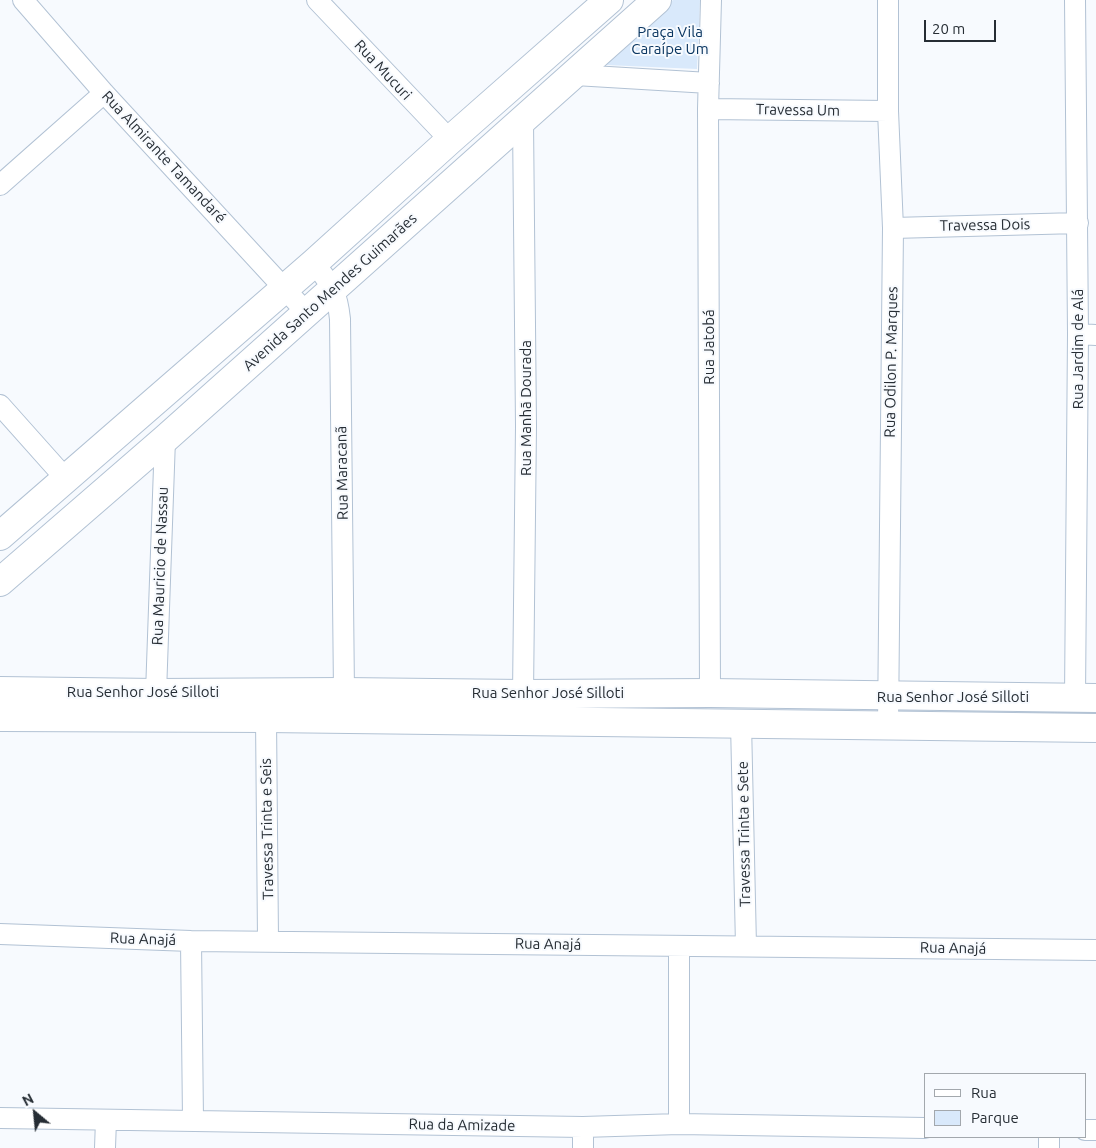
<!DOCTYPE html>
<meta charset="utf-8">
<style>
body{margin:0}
#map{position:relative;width:1096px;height:1148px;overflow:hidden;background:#f7fafe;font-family:Ubuntu,sans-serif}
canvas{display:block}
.legend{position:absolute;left:924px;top:1073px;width:162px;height:65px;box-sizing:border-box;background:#f7fafe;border:1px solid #a3a8ad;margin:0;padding:6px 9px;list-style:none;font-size:15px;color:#262d34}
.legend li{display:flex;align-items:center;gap:10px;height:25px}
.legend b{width:25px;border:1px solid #a3a8ad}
.north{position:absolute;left:10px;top:1088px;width:50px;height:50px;-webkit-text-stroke:4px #f7fafe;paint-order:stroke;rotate:332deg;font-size:14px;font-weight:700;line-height:20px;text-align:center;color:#262d34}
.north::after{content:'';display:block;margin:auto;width:18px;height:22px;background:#262d34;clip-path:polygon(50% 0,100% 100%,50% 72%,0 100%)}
.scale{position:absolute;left:924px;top:20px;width:72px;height:22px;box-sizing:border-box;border:2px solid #262d34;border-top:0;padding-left:6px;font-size:15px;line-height:18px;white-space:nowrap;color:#262d34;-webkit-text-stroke:4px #f7fafe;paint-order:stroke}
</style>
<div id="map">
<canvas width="1096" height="1148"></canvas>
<ul class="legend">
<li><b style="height:6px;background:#fff"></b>Rua</li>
<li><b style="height:14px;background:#d9e9fb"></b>Parque</li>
</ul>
<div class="north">N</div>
<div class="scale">20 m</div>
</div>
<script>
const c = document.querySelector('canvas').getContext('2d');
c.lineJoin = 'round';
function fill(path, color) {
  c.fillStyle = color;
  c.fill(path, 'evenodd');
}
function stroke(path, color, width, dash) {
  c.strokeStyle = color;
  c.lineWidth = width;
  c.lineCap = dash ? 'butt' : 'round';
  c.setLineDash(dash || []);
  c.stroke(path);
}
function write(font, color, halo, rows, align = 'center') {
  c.font = font + ' Ubuntu,sans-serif';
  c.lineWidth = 4;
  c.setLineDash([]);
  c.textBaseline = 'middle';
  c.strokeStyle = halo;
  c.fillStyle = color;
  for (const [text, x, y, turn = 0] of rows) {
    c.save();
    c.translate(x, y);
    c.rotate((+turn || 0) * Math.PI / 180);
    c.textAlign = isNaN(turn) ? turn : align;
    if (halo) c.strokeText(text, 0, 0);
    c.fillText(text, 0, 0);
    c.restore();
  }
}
fill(new Path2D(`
 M673,0H700L697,69L606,65Z`), '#d9e9fb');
const street = new Path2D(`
 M23,0L104,93L306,312
 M317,0L450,140
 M575,75L709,83
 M708,109L888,111
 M523,121L526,426L523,694
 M0,185L104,93
 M893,228L1078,223
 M314,263C331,285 337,290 340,319L344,692
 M1078,334L1096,335
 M0,405L66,479
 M156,693L165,439
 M710,693L708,109L711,0
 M1075,698L1078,334L1075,0
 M266,718L268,940
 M741,723L746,946
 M888,725L893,228L888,111V0
 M0,934L191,941L1096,950
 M191,941L193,1120
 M0,1118L583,1127L679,1124L925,1128
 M679,1124V946
 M1085,1130H1096
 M1049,1137V1148
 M105,1148L106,1120
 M583,1148V1127`);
const secondary = new Path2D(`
 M0,536L314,263L450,140L609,0
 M0,582L165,439L657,0
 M0,691L156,693L344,692L523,694L710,693L1096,698
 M0,717L266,718L1096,728`);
stroke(street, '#b2c2d4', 22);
stroke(secondary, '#b2c2d4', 30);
stroke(street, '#fff', 20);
stroke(secondary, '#fff', 28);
write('15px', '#0a3661', '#f7fafe', [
 ["Praça Vila",670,32],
 ["Caraípe Um",670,49]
]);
write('15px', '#262d34', '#f7fafe', [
 ["Rua Mucuri",383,70,47],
 ["Travessa Um",798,110,1],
 ["Rua Almirante Tamandaré",164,157,47],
 ["Travessa Dois",985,225,-1],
 ["Avenida Santo Mendes Guimarães",330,292,-42],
 ["Rua Jatobá",709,347,-90],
 ["Rua Jardim de Alá",1078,349,-90],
 ["Rua Odilon P. Marques",891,362,-89],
 ["Rua Manhã Dourada",526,408,-90],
 ["Rua Maracanã",342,473,-91],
 ["Rua Mauricio de Nassau",160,566,-88],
 ["Rua Senhor José Silloti",143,692],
 ["Rua Senhor José Silloti",548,693],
 ["Rua Senhor José Silloti",953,697],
 ["Travessa Trinta e Seis",267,829,-91],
 ["Travessa Trinta e Sete",744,834,-91],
 ["Rua Anajá",143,939,2],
 ["Rua Anajá",548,944,1],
 ["Rua Anajá",953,948,1],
 ["Rua da Amizade",462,1125,1]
]);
</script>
